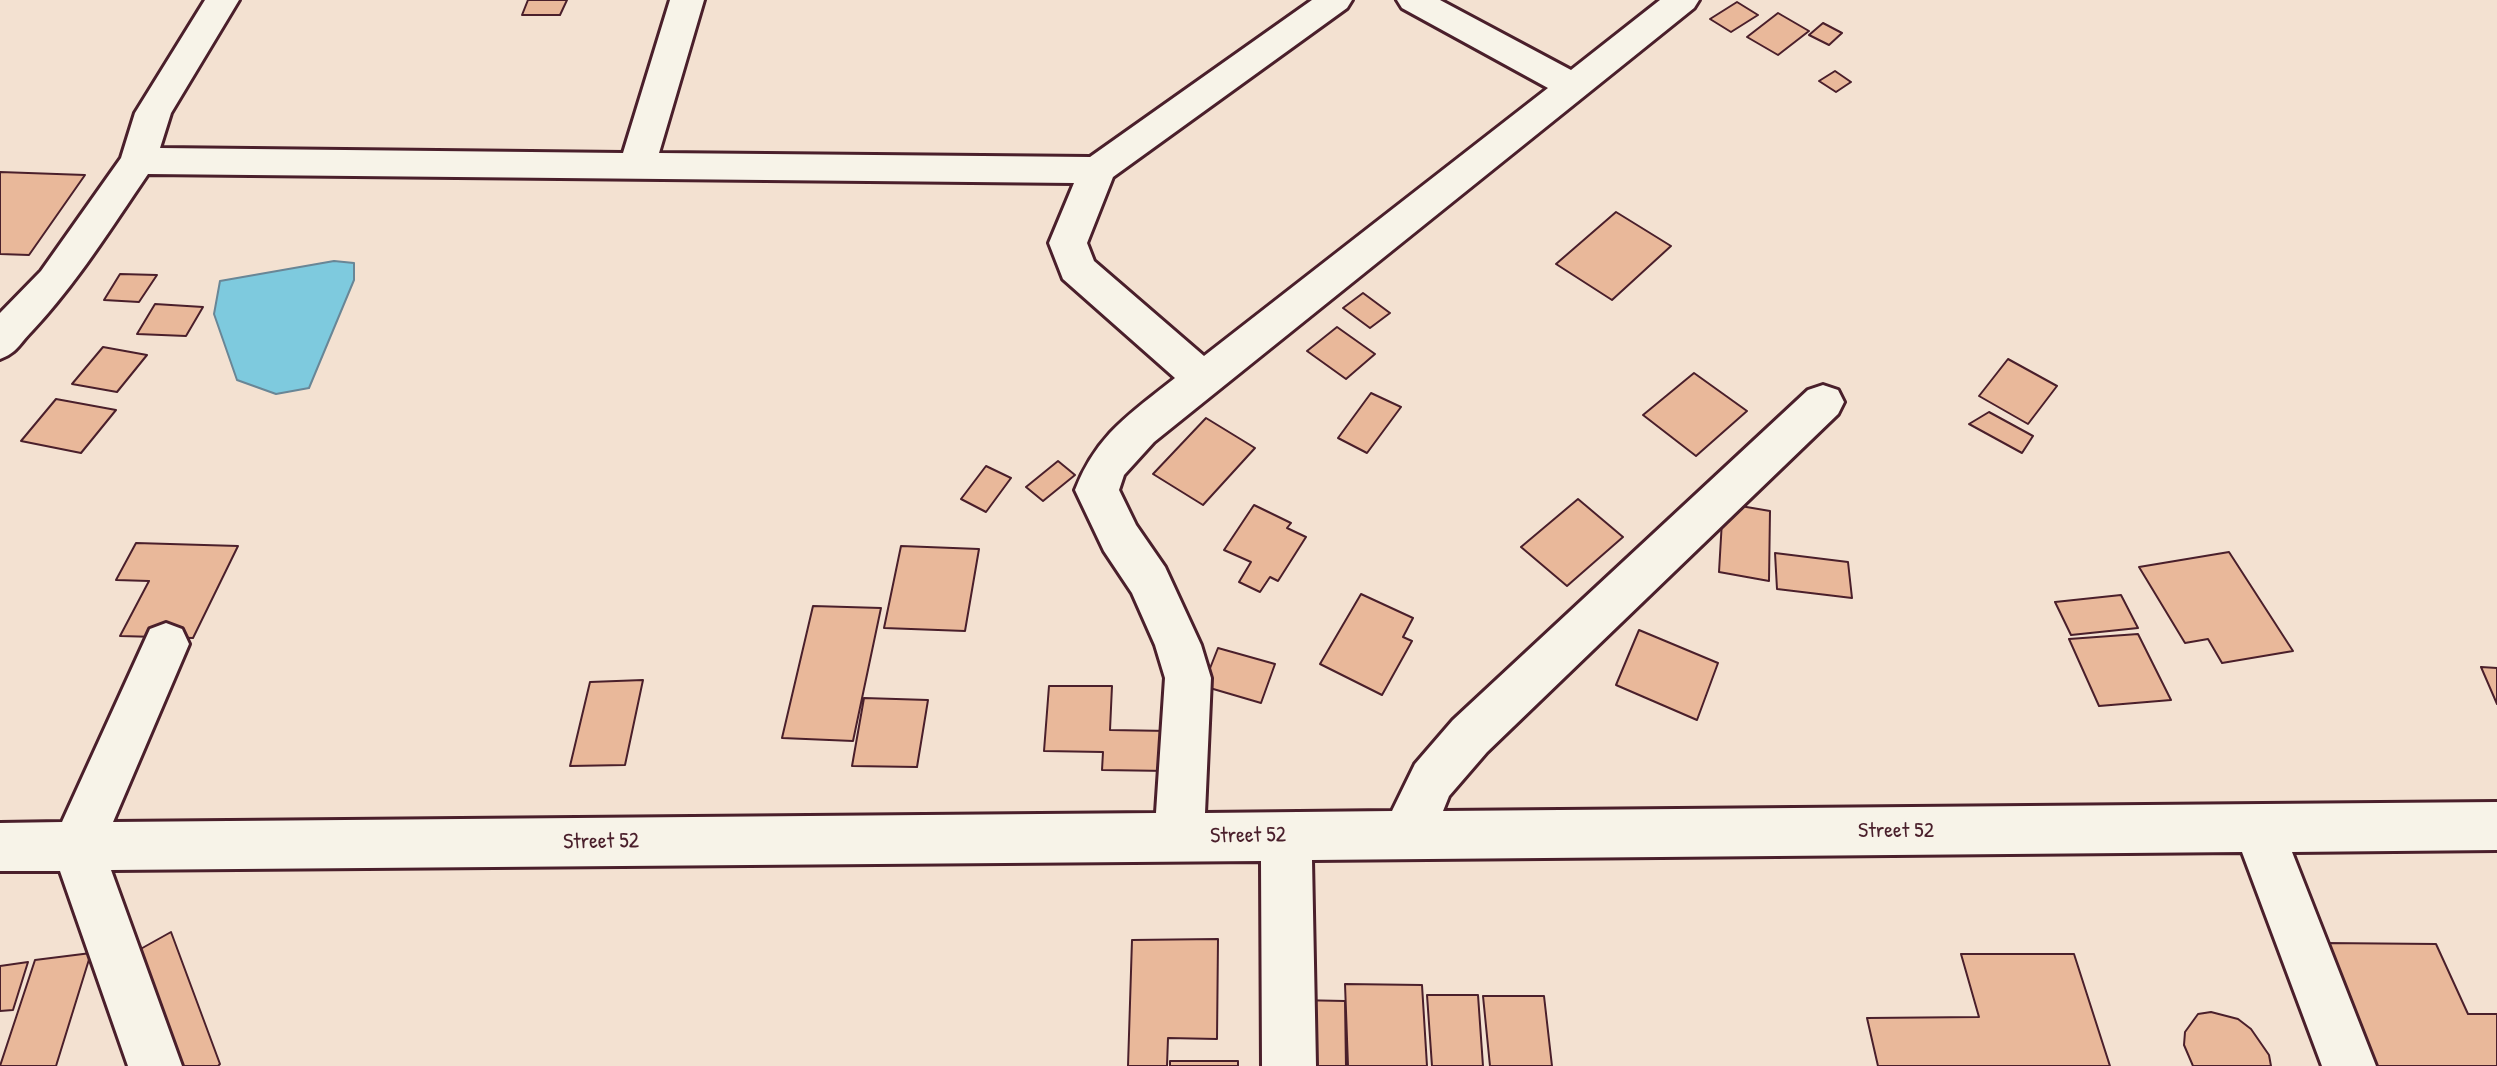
<!DOCTYPE html>
<style>
body{margin:0}
canvas{display:block;background:#f3e1d1}
</style>
<canvas width="2497" height="1066"></canvas>
<script>
const c = document.querySelector('canvas').getContext('2d');
c.lineJoin = 'round';
function fill(path, color) {
  c.fillStyle = color;
  c.fill(path, 'evenodd');
}
function stroke(path, color, width, dash) {
  c.strokeStyle = color;
  c.lineWidth = width;
  c.lineCap = dash ? 'butt' : 'round';
  c.setLineDash(dash || []);
  c.stroke(path);
}
function write(font, color, halo, rows, align = 'center') {
  c.font = font + ' "Patrick Hand",sans-serif';
  c.lineWidth = 7;
  c.setLineDash([]);
  c.textBaseline = 'middle';
  c.strokeStyle = halo;
  c.fillStyle = color;
  for (const [text, x, y, turn = 0] of rows) {
    c.save();
    c.translate(x, y);
    c.rotate((+turn || 0) * Math.PI / 180);
    c.textAlign = isNaN(turn) ? turn : align;
    if (halo) c.strokeText(text, 0, 0);
    c.fillText(text, 0, 0);
    c.restore();
  }
}
const water = new Path2D(`
 M334,261L354,263V280L309,388L276,394L237,380L214,314L220,281Z`);
fill(water, '#7ecade');
stroke(water, '#698696', 2);
const building = new Path2D(`
 M528,0H567L560,15H522Z
 M1737,2L1758,15L1731,32L1710,19Z
 M1778,13L1809,31L1778,55L1747,37Z
 M1823,23L1842,33L1829,45L1809,35Z
 M1835,71L1851,82L1836,92L1819,81Z
 M0,172L85,175L29,255L0,254Z
 M1616,212L1671,246L1612,300L1556,264Z
 M120,274L157,275L139,302L104,300Z
 M1363,293L1390,313L1370,328L1343,308Z
 M155,304L203,307L186,336L137,334Z
 M1337,327L1375,354L1346,379L1307,351Z
 M103,347L147,355L117,392L72,384Z
 M2008,359L2057,386L2028,424L1979,396Z
 M1694,373L1747,411L1696,456L1643,415Z
 M1371,393L1401,407L1367,453L1338,438Z
 M56,399L116,410L81,453L21,441Z
 M1989,412L2033,436L2022,453L1969,424Z
 M1206,418L1255,448L1203,505L1153,474Z
 M1058,461L1075,475L1043,501L1026,487Z
 M986,466L1011,478L986,512L961,499Z
 M1578,499L1623,537L1567,586L1521,547Z
 M1723,503L1770,511L1769,581L1719,572Z
 M1254,505L1291,523L1287,528L1306,537L1278,581L1270,577L1260,592L1239,582L1251,562L1224,550Z
 M136,543L238,546L193,638L120,636L149,581L116,580Z
 M901,546L979,549L965,631L884,628Z
 M2229,552L2293,651L2222,663L2208,639L2185,643L2139,567Z
 M1775,553L1848,562L1852,598L1777,589Z
 M1361,594L1413,618L1403,637L1412,641L1382,695L1320,664Z
 M2121,595L2138,628L2071,635L2055,602Z
 M813,606L881,608L853,741L782,738Z
 M1639,630L1718,663L1697,720L1616,685Z
 M2138,634L2171,700L2099,706L2069,639Z
 M1218,648L1275,664L1261,703L1203,686Z
 M2481,667L2497,668V704Z
 M643,680L625,765L570,766L590,682Z
 M1049,686H1112L1110,730L1169,731L1168,771L1102,770L1103,752L1044,751Z
 M864,698L928,700L917,767L852,766Z
 M171,932L220,1064L218,1066H166L128,956Z
 M1218,939L1217,1039L1168,1038L1167,1066H1128L1132,940Z
 M2324,943L2436,944L2468,1014H2497V1066H2373Z
 M91,953L56,1066H0L35,960Z
 M1961,954H2074L2110,1066H1878L1867,1018L1979,1017Z
 M28,962L13,1010L0,1011V966Z
 M1345,984L1422,985L1427,1066H1348Z
 M1427,995H1478L1483,1066H1432Z
 M1483,996H1544L1552,1066H1490Z
 M1295,1000L1345,1001L1346,1066H1296Z
 M2211,1012L2238,1019L2251,1029L2269,1055L2271,1066H2193L2184,1045L2185,1032L2198,1014Z
 M1170,1061H1238V1066H1170Z`);
fill(building, '#e9b89a');
stroke(building, '#4a1f2b', 2);
const minor = new Path2D(`
 M205,0H239L171,113L160,148L623,153L670,0H704L659,153L1090,157L1312,0H1352L1347,8L1113,177L1087,243L1094,261L1204,356L1548,88L1402,8L1397,0H1440L1571,70L1660,0H1699L1694,8L1154,442L1124,475L1119,490L1136,525L1165,567L1201,645L1211,678L1205,813L1392,811L1415,764L1453,720L1808,390L1823,385L1838,390L1844,402L1838,414L1487,752L1449,796L1443,811L2497,802V850L2292,852L2376,1066H2322L2242,852L1312,860L1316,1066H1262L1261,861L111,870L182,1066H128L60,871H0V823L62,822L150,629L166,623L182,629L189,644L113,822L1156,813L1165,678L1155,645L1132,593L1104,551L1075,490C1097,434 1130,414 1175,378L1063,279L1049,243L1074,183L148,174C111,228 77,283 32,331C20,343 17,353 0,359V313L41,271L121,158L135,113Z`);
stroke(minor, '#4a1f2b', 6);
fill(minor, '#f7f3e8');
write('22px', '#4a1f2b', '#f7f3e8', [
 ["Street 52",1896,831],
 ["Street 52",1248,836,-1],
 ["Street 52",601,842,-1]
]);
</script>
